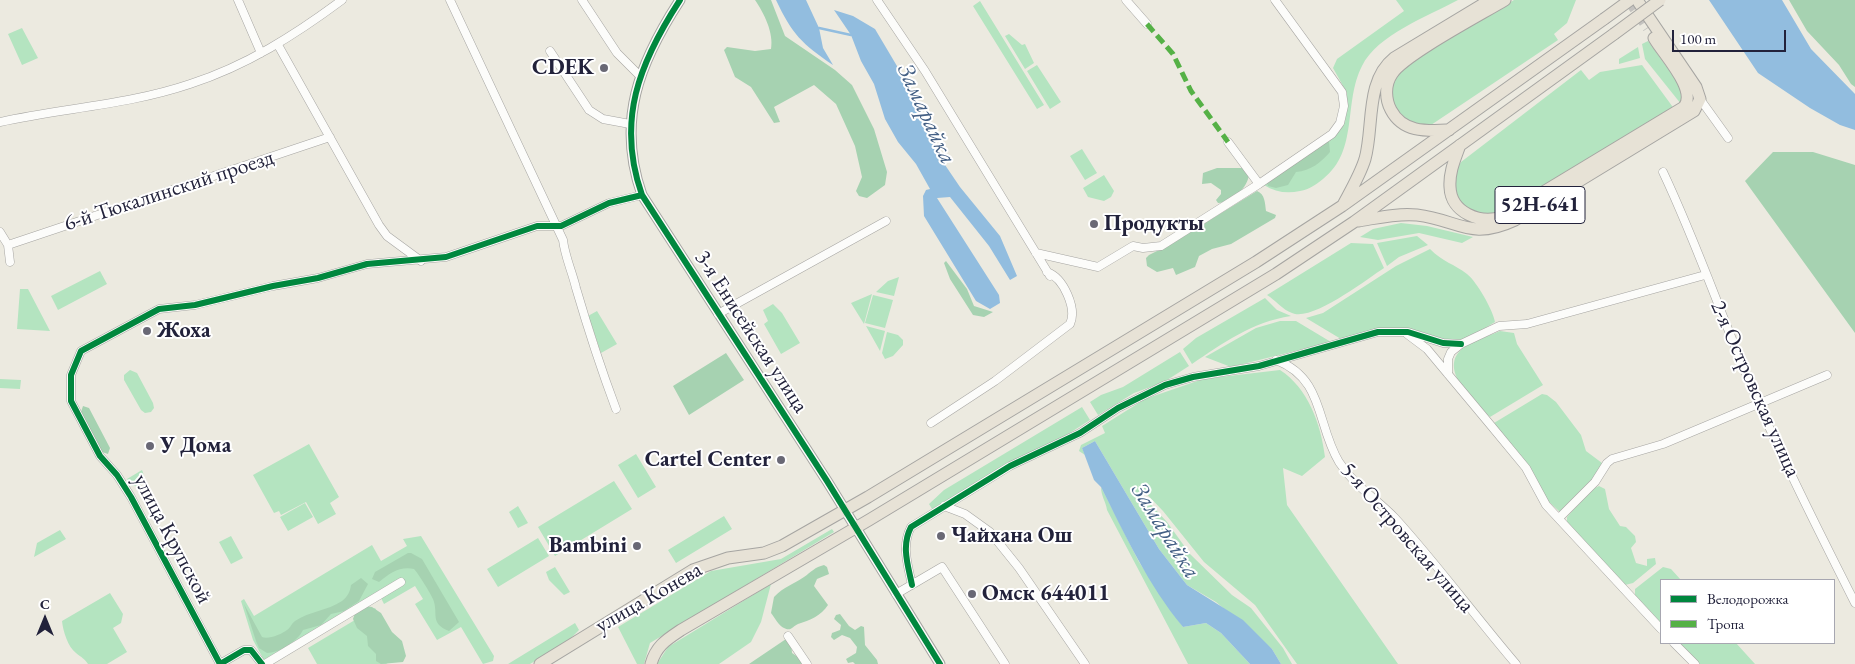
<!DOCTYPE html>
<meta charset="utf-8">
<style>
body{margin:0}
#map{position:relative;width:1855px;height:664px;overflow:hidden;background:#eceae0;font-family:"EB Garamond",serif}
canvas{display:block}
.legend{position:absolute;left:1660px;top:579px;width:175px;height:65px;box-sizing:border-box;background:#fff;border:1px solid #a7a7b1;margin:0;padding:6px 9px;list-style:none;font-size:15px;color:#22223b}
.legend li{display:flex;align-items:center;gap:10px;height:25px}
.legend b{width:25px;border:1px solid #a7a7b1}
.north{position:absolute;left:20px;top:594px;width:50px;height:50px;-webkit-text-stroke:4px #fff;paint-order:stroke;rotate:0deg;font-size:14px;font-weight:700;line-height:20px;text-align:center;color:#22223b}
.north::after{content:'';display:block;margin:auto;width:18px;height:22px;background:#22223b;clip-path:polygon(50% 0,100% 100%,50% 72%,0 100%)}
.scale{position:absolute;left:1672px;top:30px;width:114px;height:22px;box-sizing:border-box;border:2px solid #22223b;border-top:0;padding-left:6px;font-size:15px;line-height:18px;white-space:nowrap;color:#22223b;-webkit-text-stroke:4px #fff;paint-order:stroke}
</style>
<div id="map">
<canvas width="1855" height="664"></canvas>
<ul class="legend">
<li><b style="height:6px;background:#00873e"></b>Велодорожка</li>
<li><b style="height:6px;background:#55b146"></b>Тропа</li>
</ul>
<div class="north">С</div>
<div class="scale">100 m</div>
</div>
<script>
const c = document.querySelector('canvas').getContext('2d');
c.lineJoin = 'round';
function fill(path, color) {
  c.fillStyle = color;
  c.fill(path, 'evenodd');
}
function stroke(path, color, width, dash) {
  c.strokeStyle = color;
  c.lineWidth = width;
  c.lineCap = dash ? 'butt' : 'round';
  c.setLineDash(dash || []);
  c.stroke(path);
}
function write(font, color, halo, rows, align = 'center') {
  c.font = font + ' "EB Garamond",serif';
  c.lineWidth = 4;
  c.setLineDash([]);
  c.textBaseline = 'middle';
  c.strokeStyle = halo;
  c.fillStyle = color;
  for (const [text, x, y, turn = 0] of rows) {
    c.save();
    c.translate(x, y);
    c.rotate((+turn || 0) * Math.PI / 180);
    c.textAlign = isNaN(turn) ? turn : align;
    if (halo) c.strokeText(text, 0, 0);
    c.fillText(text, 0, 0);
    c.restore();
  }
}
fill(new Path2D(`
 M1396,0H1458C1428,16 1377,35 1362,66C1343,103 1359,151 1323,179C1315,185 1310,189 1300,191C1287,194 1275,192 1264,185L1321,144L1345,122L1347,93L1333,68L1337,59L1404,11Z
 M1514,0H1576L1567,23L1554,34L1558,40L1431,125C1404,129 1383,103 1395,77C1397,72 1404,67 1408,63Z
 M980,1L1044,105L1037,109L973,6Z
 M22,28L38,58L22,65L8,34Z
 M1009,34L1022,45L1025,44L1034,63L1025,69L1005,36Z
 M1648,41L1682,88L1681,104L1645,59L1642,44Z
 M1638,47L1640,58L1619,64V59Z
 M1037,65L1061,102L1050,109L1027,71Z
 M1642,65L1675,110L1503,211C1470,224 1440,194 1461,162L1581,70L1589,80L1600,72Z
 M1082,149L1097,173L1085,180L1070,156Z
 M1104,175L1114,191L1111,197L1104,201L1088,197L1083,188Z
 M1401,223L1427,226L1473,237L1462,243L1419,233L1378,240L1360,237L1373,229Z
 M1417,236L1428,245L1399,257L1387,266L1377,243Z
 M1351,243L1373,244L1384,268C1367,279 1312,322 1292,313C1283,310 1275,300 1267,295Z
 M1430,249C1443,262 1454,264 1467,274C1477,282 1493,310 1495,322L1467,339L1449,341L1397,328L1371,331L1341,339L1306,318L1323,313L1396,266Z
 M100,271L107,284L58,310L51,296Z
 M899,277L894,296L876,292L888,281Z
 M20,289H28L50,331L17,329Z
 M872,294L864,324L851,303Z
 M873,295L893,300L885,328L865,323Z
 M1265,298L1277,310L1291,316C1252,322 1223,343 1192,364L1183,349L1196,338Z
 M773,304L782,313L800,343L781,354L764,324L768,321L763,310Z
 M597,311L617,344L601,353L588,316Z
 M1280,321H1296L1331,342L1231,367L1205,357L1256,328Z
 M866,326L885,331L880,351Z
 M1500,331L1514,333L1517,344L1543,385L1490,417C1474,400 1433,367 1467,345C1477,339 1489,336 1500,331Z
 M887,332L898,335L903,340V345L893,356L885,359L882,353Z
 M1180,352L1189,366L1164,382L1134,393L1098,415L1090,402L1101,395L1123,387Z
 M130,370L137,373L153,403L154,408L151,412L145,413L141,410L124,380V375Z
 M1280,370C1308,388 1321,424 1325,457L1302,476L1283,468L1287,505L1398,664H1297L1255,605L1204,562L1163,511L1138,485L1143,496L1167,522L1190,554L1232,595L1251,608L1283,648L1292,664H1281L1272,649L1216,602L1187,585L1159,549L1095,441L1082,448L1085,455L1079,451L1081,445L1105,433L1102,426L1145,399L1203,379Z
 M0,379L21,380L20,389L0,388Z
 M1542,394L1547,395L1556,402L1581,435L1586,451L1602,463C1595,481 1577,496 1564,510L1560,512L1546,499L1494,423Z
 M1082,407L1090,420L1065,436L1019,458L932,509L929,504L944,490Z
 M309,444L339,497L330,503L336,514L318,524L306,502L281,515L279,511L274,513L253,475Z
 M636,454L656,487L638,498L618,465Z
 M142,470C145,477 145,481 139,487L131,485L127,479Z
 M614,481L632,509L555,556L538,527Z
 M1599,486L1605,489L1609,509L1620,526L1626,527L1635,536L1636,542L1631,548L1636,563L1647,566V559L1655,558L1656,564L1633,583L1625,585L1567,522V517L1591,490Z
 M1101,487L1139,562L1183,627L1206,623L1221,633L1250,664H1188L1107,510C1106,502 1101,496 1101,487Z
 M305,503L313,517L288,531L280,517Z
 M518,506L528,523L518,528L509,512Z
 M724,516L732,529L676,563L668,550Z
 M832,529L834,532L650,643L644,664H637L618,627L711,571L781,559Z
 M60,530L66,539L34,557L37,543Z
 M231,536L243,558L231,564L219,542Z
 M421,536L494,656L493,661L483,664L461,627L437,640L415,604L423,599L415,586L384,604L380,596L400,579L264,660L253,640L241,601L244,599L254,616L372,545L381,561L407,546L403,539Z
 M538,538L549,556L498,587L487,569Z
 M555,567L570,592L564,595L549,580L546,572Z
 M1663,567L1671,569L1681,580H1661V623L1635,595V589Z
 M771,584L761,622L751,642L719,664H657L668,647Z
 M110,593L123,614L121,623L113,628L127,652L107,664H88C84,658 82,658 76,653C68,647 63,631 62,621Z
 M375,608L403,654L386,664H317L308,648Z
 M575,623L579,630L567,642L530,664H508Z
 M1679,643H1736L1755,664H1699Z`), '#b4e4c0');
fill(new Path2D(`
 M755,0H771L785,36L835,70L852,85L874,129L887,172L885,185L867,198L859,196L856,191L862,177L855,146L836,104L814,85L774,107L780,122L774,123L751,87L735,77L724,50L727,47L755,51L771,49C774,33 764,13 755,0Z
 M1789,0H1855V87L1851,84L1839,65L1807,31Z
 M1325,141L1329,142L1330,152C1321,162 1311,171 1296,172L1288,185L1276,188L1268,186L1267,183Z
 M1773,152H1813L1855,165V333L1745,181Z
 M1217,168H1244L1249,174C1248,188 1232,202 1218,203L1216,200L1221,194V190L1211,183L1202,184L1203,173Z
 M1257,191C1265,194 1265,203 1266,211L1276,215L1275,218L1231,244L1212,249L1199,256L1195,267L1176,275L1173,268L1157,272L1147,266L1146,258L1149,255L1171,244Z
 M946,261L967,289L974,306L993,312L984,317L973,315L950,279L944,263Z
 M726,353L744,380L689,415L673,386Z
 M83,406L89,408L110,448L108,454L102,452L81,412Z
 M408,553H411L422,559L459,622L449,631C429,623 439,614 433,599C431,594 418,573 414,569C400,566 390,573 379,582L372,579L375,572Z
 M824,565L827,567L829,574L817,579L814,586L828,605C821,616 810,620 798,624C793,626 791,632 784,628C779,626 775,618 771,613L774,597C785,586 792,585 804,577C811,572 815,567 824,565Z
 M361,578L368,584L359,601L344,611L331,614L321,625L303,630C298,641 279,653 267,653L259,648L256,641L244,604L262,637C268,640 282,634 287,630C291,627 291,624 295,621C310,611 327,611 342,601C348,596 350,592 351,585Z
 M366,606L372,607L381,613L392,632L402,641L406,656L403,662L381,664L376,661V654L368,646L367,636L357,628L353,619L355,613Z
 M840,614L849,626L855,630L861,626L864,627L865,645L877,660L878,664H855L853,662L848,663L846,659L856,653L857,647L850,638L842,635L834,640L831,637L832,633L840,630L841,625L834,619L836,615Z
 M786,639L791,642L792,653L798,657L802,664H749Z`), '#a6d2b1');
fill(new Path2D(`
 M776,0H806L819,28L823,48L833,65C802,44 792,34 776,0Z
 M1709,0H1782L1811,49L1855,94V130L1840,125L1810,108L1758,73Z
 M834,10L853,16L875,29L913,93L943,162L960,187L1000,236L1017,276L1010,280L989,246L950,197L937,198L999,295L1000,303L990,309L976,301L924,216L923,196L926,190L930,189L916,164L898,142L885,119L874,84L861,61L851,35Z
 M1095,441L1159,549L1187,585L1243,620L1272,649L1281,664H1250L1221,633L1206,623L1183,627C1148,585 1125,535 1101,487L1094,480L1082,448Z`), '#92bddf');
stroke(new Path2D(`
 M819,28L851,35`), '#92bddf', 2.5);
stroke(new Path2D(`
 M1629,0L1648,28`), '#c4c2bf', 11, [11, 5.5]);
const minor = new Path2D(`
 M238,0L261,53
 M450,0L563,240C565,257 572,271 576,288C588,329 601,369 616,409
 M582,0L617,53L640,76
 M877,0L925,71L1050,276
 M1126,0L1147,24
 M278,45L379,225L387,236L421,261
 M550,51L589,110L603,119L630,124
 M1700,99L1728,138
 M0,122C63,108 128,105 190,84C246,66 295,35 342,0
 M1228,142L1259,184
 M1663,172C1699,248 1725,327 1759,404C1788,472 1822,537 1855,603
 M0,232L8,245L10,262
 M8,245L330,137
 M1036,253L1098,267L1133,246L1143,248L1161,246L1259,184L1332,134L1340,123L1344,106L1342,92L1275,0
 M718,314L886,221
 M1407,334L1427,349L1488,422L1526,468L1546,505L1661,629
 M1276,360C1325,379 1316,424 1339,462C1356,488 1375,497 1395,518C1437,564 1475,616 1516,664
 M1448,374V359L1451,352L1461,344L1499,326L1527,324L1705,275
 M931,423L995,381L1070,324C1077,309 1064,278 1047,272
 M944,506L965,514L990,532L1019,568L1085,664
 M1559,518L1595,482L1607,463L1612,459L1663,444L1827,375
 M912,585C908,565 901,546 911,527L1010,466L1080,433L1118,408L1165,385L1193,377L1259,366L1378,332H1408L1443,343L1461,344
 M896,594L942,567L1005,664
 M788,636L807,664
 M1674,643L1695,664
 M262,664L251,650H244L220,664L131,497L117,475L100,456L71,401V375L81,351L159,309L195,305L273,286L318,278L367,264L446,257L537,226H561L609,203L642,195
 M265,664L401,582`);
const tertiary = new Path2D(`
 M680,0C639,63 616,121 642,195L827,481L940,664`);
const primary = new Path2D(`
 M1449,130C1427,131 1403,133 1391,110C1385,99 1385,84 1392,74C1404,55 1482,14 1505,0
 M1460,145C1455,159 1449,172 1450,187C1451,213 1480,224 1502,217L1684,107C1698,90 1663,54 1654,38
 M1343,205C1351,190 1360,175 1365,159C1374,127 1365,81 1394,58L1490,0
 M1358,221C1377,218 1397,213 1417,215C1459,220 1470,241 1515,220L1694,111L1700,99L1696,87L1637,0
 M540,664L693,570L728,558L764,553L782,546L868,497L1256,262L1342,206L1604,19
 M651,664C656,646 666,640 681,630L869,520L1276,274L1354,222L1614,34`);
stroke(minor, '#a6a5a2', 9);
stroke(tertiary, '#a6a5a2', 11);
stroke(primary, '#a6a5a2', 13);
stroke(minor, '#fcfcfa', 8);
stroke(tertiary, '#fcfcfa', 9);
stroke(primary, '#e7e2d6', 11);
const primaryBridge = new Path2D(`
 M1604,19L1630,0
 M1614,34L1660,0`);
stroke(primaryBridge, '#a6a5a2', 13, []);
stroke(primaryBridge, '#e7e2d6', 11);
stroke(new Path2D(`
 M1147,24L1173,54L1191,91L1228,142`), '#55b146', 5, [10, 5]);
stroke(new Path2D(`
 M680,0C639,63 616,121 642,195L827,481L940,664
 M912,585C908,565 901,546 911,527L1010,466L1080,433L1118,408L1165,385L1193,377L1259,366L1378,332H1408L1443,343L1461,344
 M262,664L251,650H244L220,664L131,497L117,475L100,456L71,401V375L81,351L159,309L195,305L273,286L318,278L367,264L446,257L537,226H561L609,203L642,195`), '#00873e', 6);
for (const [x, y, r, color] of [
 [604,68,5,"#696875"],
 [1094,224,5,"#696875"],
 [147,331,5,"#696875"],
 [150,446,5,"#696875"],
 [781,460,5,"#696875"],
 [941,536,5,"#696875"],
 [637,546,5,"#696875"],
 [972,594,5,"#696875"]
]) {
  const dot = new Path2D();
  dot.arc(x, y, r, 0, 2 * Math.PI);
  c.fillStyle = color;
  c.fill(dot);
  stroke(dot, '#fff', 2);
}
for (const [x, y, w] of [
 [1540,205,90]
]) {
  const box = new Path2D();
  box.roundRect(x - w / 2, y - 18.5, w, 37, 4);
  c.fillStyle = '#fff';
  c.fill(box);
  stroke(box, '#22223b', 1);
}
write('bold 21px', '#22223b', null, [
 ["52Н-641",1540,205]
]);
write('bold 22px', '#22223b', '#fff', [
 ["CDEK",594,68,"right"],
 ["Продукты",1104,224],
 ["Жоха",157,331],
 ["У Дома",160,446],
 ["Cartel Center",771,460,"right"],
 ["Чайхана Ош",951,536],
 ["Bambini",627,546,"right"],
 ["Омск 644011",982,594]
], 'left');
write('22px', '#22223b', '#fff', [
 ["6-й Тюкалинский проезд",169,191,-18],
 ["3-я Енисейская улица",751,332,57],
 ["2-я Островская улица",1755,389,66],
 ["5-я Островская улица",1407,538,49],
 ["улица Крупской",172,539,62],
 ["улица Конева",649,598,-30]
]);
write('italic 24px', '#435f84', '#fff', [
 ["Замарайка",926,114,65],
 ["Замарайка",1165,531,58]
]);
</script>
